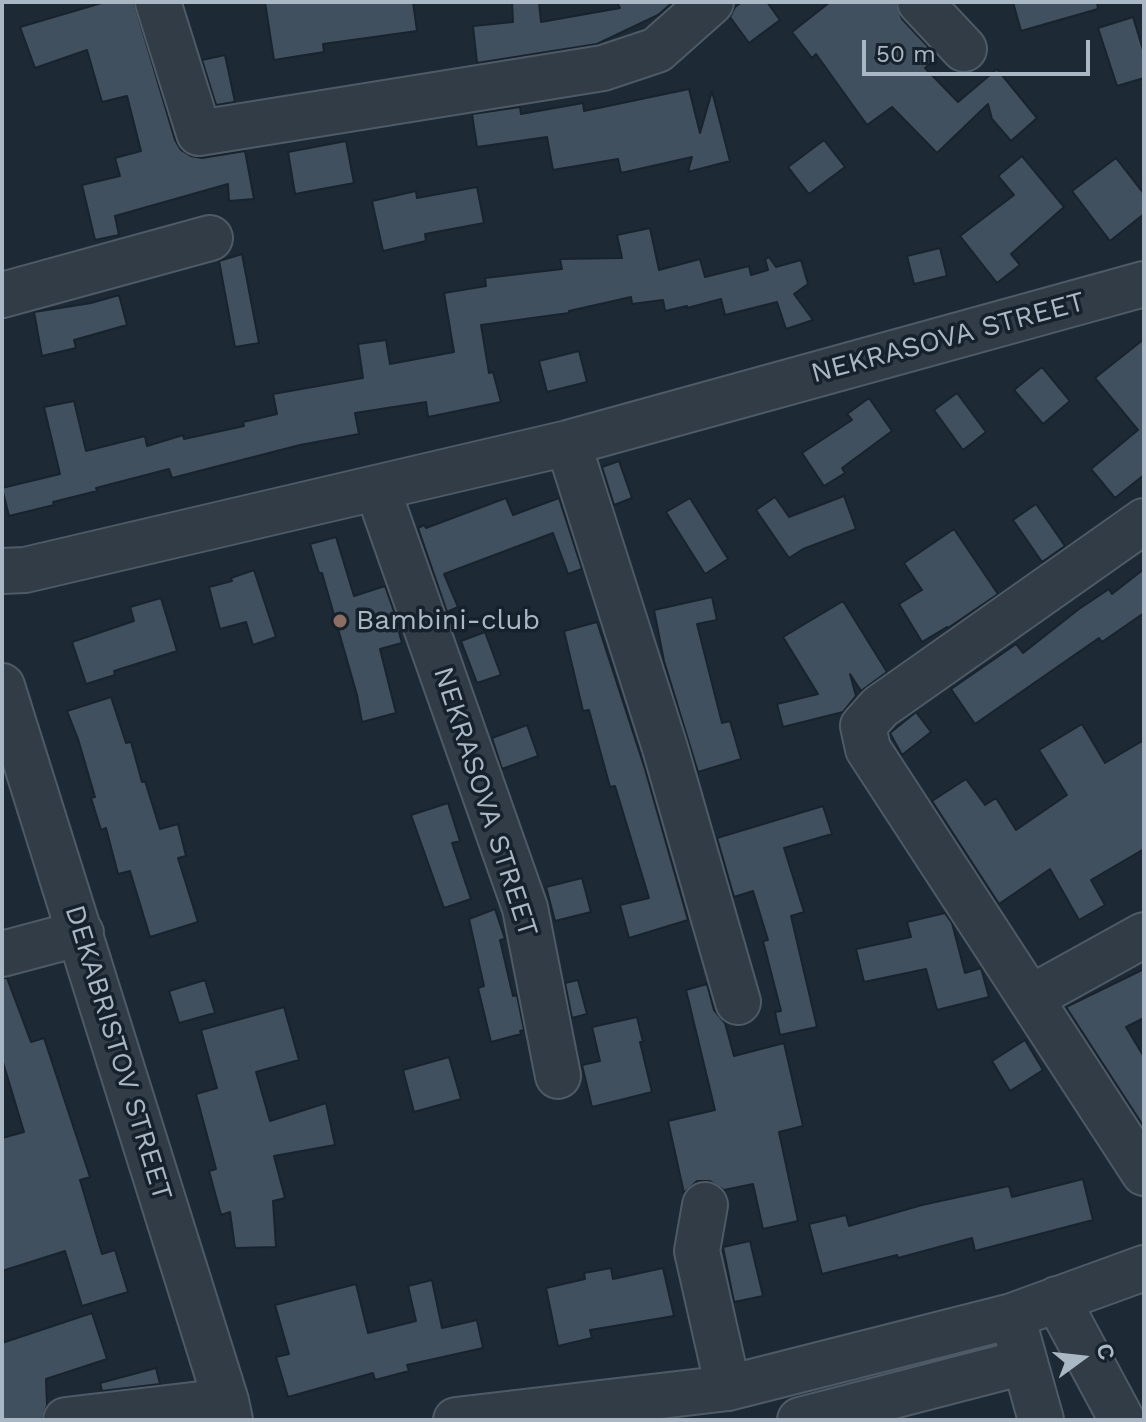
<!DOCTYPE html>
<meta charset="utf-8">
<style>
body{margin:0}
#map{position:relative;width:1146px;height:1422px;overflow:hidden;background:#1d2a36;font-family:"Work Sans",sans-serif}
canvas{display:block}
.frame{position:absolute;inset:0;border:4px solid #aab7c4;pointer-events:none}
.north{position:absolute;left:1042px;top:1318px;width:80px;height:80px;-webkit-text-stroke:6px #16212b;paint-order:stroke;rotate:75deg;font-size:22px;font-weight:700;line-height:32px;text-align:center;color:#aab7c4}
.north::after{content:'';display:block;margin:auto;width:28px;height:36px;background:#aab7c4;clip-path:polygon(50% 0,100% 100%,50% 72%,0 100%)}
.scale{position:absolute;left:862px;top:40px;width:228px;height:36px;box-sizing:border-box;border:4px solid #aab7c4;border-top:0;padding-left:10px;font-size:24px;line-height:28px;white-space:nowrap;color:#aab7c4;-webkit-text-stroke:6px #16212b;paint-order:stroke}
</style>
<div id="map">
<canvas width="1146" height="1422"></canvas>
<div class="frame"></div>
<div class="north">С</div>
<div class="scale">50 m</div>
</div>
<script>
const c = document.querySelector('canvas').getContext('2d');
c.lineJoin = 'round';
function fill(path, color) {
  c.fillStyle = color;
  c.fill(path, 'evenodd');
}
function stroke(path, color, width, dash) {
  c.strokeStyle = color;
  c.lineWidth = width;
  c.lineCap = dash ? 'butt' : 'round';
  c.setLineDash(dash || []);
  c.stroke(path);
}
function write(font, color, halo, rows, align = 'center') {
  c.font = font + ' "Work Sans",sans-serif';
  c.lineWidth = 7;
  c.setLineDash([]);
  c.textBaseline = 'middle';
  c.strokeStyle = halo;
  c.fillStyle = color;
  for (const [text, x, y, turn = 0] of rows) {
    c.save();
    c.translate(x, y);
    c.rotate((+turn || 0) * Math.PI / 180);
    c.textAlign = isNaN(turn) ? turn : align;
    if (halo) c.strokeText(text, 0, 0);
    c.fillText(text, 0, 0);
    c.restore();
  }
}
const building = new Path2D(`
 M105,2H134L175,140L181,150L191,156L202,158L245,151L254,199L229,201L228,184L115,216L119,235L95,240L82,185L120,176L115,158L141,151L127,96L102,102L87,50L35,68L20,27Z
 M265,2H413L417,31L323,44L324,52L274,60Z
 M512,2H539L541,22L620,8L617,2H673L658,15L597,44L477,63L473,26L513,22Z
 M742,2H767L780,20L749,43L730,17L735,7Z
 M830,2H896L902,19L938,57L925,68L958,102L997,69L1037,118L1011,141L992,119L988,104L937,153L892,107L867,125L816,54L812,58L792,32Z
 M1013,2H1097L1098,9L1021,31Z
 M1133,17L1144,53V78L1117,86L1098,28Z
 M225,55L235,102L216,105L202,60Z
 M689,89L700,133L712,91L730,161L688,172L692,157L621,173L618,159L553,170L547,137L477,147L472,114L520,107L521,114L583,103L584,111Z
 M824,140L845,167L809,194L788,167Z
 M346,141L354,183L295,194L288,152Z
 M1022,156L1064,207L1011,254L1020,265L997,283L960,236L1014,195L998,176Z
 M1116,158L1144,194V214L1110,241L1072,191Z
 M477,187L484,223L425,234L426,241L383,251L372,201L416,191L417,198Z
 M650,228L659,270L700,259L705,277L749,266L751,275L768,270L765,259L769,257L776,267L801,260L808,284L794,294L813,320L786,329L777,302L725,315L721,299L687,308V306L665,311L663,300L632,304L631,297L569,311V313L481,325L489,373L493,372L501,402L428,417L426,402L355,413L359,434L300,445L172,478L169,469L96,488L97,491L53,502L54,505L9,516L2,488L60,474L44,407L74,401L86,451L145,436L147,446L183,435L184,439L244,426L243,422L277,414L273,394L363,378L358,344L386,340L390,364L454,352L444,293L486,286L485,278L562,269L560,259L622,258L617,235Z
 M940,248L947,276L914,284L907,256Z
 M242,254L259,343L235,347L219,261Z
 M119,295L127,325L74,340L76,348L42,356L34,312L91,303Z
 M1144,339V475L1115,498L1091,469L1138,430L1095,378Z
 M579,351L587,382L547,392L539,361Z
 M1042,367L1070,401L1043,424L1014,390Z
 M957,393L986,432L963,450L934,410Z
 M869,398L892,431L842,468L845,473L824,486L802,453L852,420L847,414Z
 M619,461L632,498L614,505L602,467Z
 M844,496L856,529L803,549L789,558L756,510L775,497L789,517Z
 M506,498L513,515L559,498L582,569L568,574L553,533L444,574L458,607L447,612L418,528L424,525L426,528Z
 M690,498L728,559L705,574L666,512Z
 M1036,504L1065,546L1042,562L1013,520Z
 M954,529L998,594L948,628L947,627L922,642L899,604L922,590L904,563Z
 M336,537L354,596L385,586L401,631L399,632L402,643L380,649L396,713L362,722L357,695L322,573H319L310,544Z
 M1144,569V613L1102,642L1099,638L975,724L951,689L1016,644L1023,653L1079,609L1109,589L1112,594Z
 M254,570L276,637L253,645L246,622L220,629L209,587L232,581L231,578Z
 M712,597L717,620L697,624L722,723L730,721L741,759L698,772L664,661L654,610Z
 M161,598L177,651L114,671L115,675L86,684L72,642L134,621L130,607Z
 M843,601L887,672L861,691L850,674L856,696L843,712L783,727L777,704L818,694L783,637Z
 M597,622L645,769L688,920L629,938L620,905L649,898L615,786L610,787L589,710L583,711L564,631Z
 M485,632L501,675L477,683L461,641Z
 M111,697L126,743L131,742L142,782L145,781L160,829L178,824L186,856L178,858L198,922L150,937L130,871L118,874L106,828L101,830L91,798L95,797L78,739L67,711Z
 M916,712L931,732L902,755L890,733Z
 M1082,724L1105,763L1144,740V849L1091,880L1105,905L1079,920L1050,869L999,904L932,801L966,779L985,805L996,798L1016,830L1067,795L1039,750Z
 M527,725L538,756L502,769L492,738Z
 M448,803L460,841L452,843L471,899L444,908L411,815Z
 M823,806L832,834L784,848L804,912L791,916L817,1027L780,1035L775,1012L781,1011L763,941L768,940L753,891L734,897L717,838Z
 M582,878L591,912L555,921L546,887Z
 M495,909L505,939L500,940L513,996L517,995L524,1030L520,1031L521,1034L491,1042L478,988L484,986L469,919Z
 M945,913L952,923L965,973L981,968L989,997L937,1010L926,969L864,982L856,949L911,937L907,922Z
 M1144,969V1018L1126,1027L1144,1057V1127L1066,1007Z
 M2,978H7L31,1042L44,1038L90,1177L80,1180L102,1254L115,1250L128,1292L82,1306L65,1251L2,1271V1138L24,1132L2,1059Z
 M205,980L215,1013L179,1023L169,991Z
 M578,980L587,1014L572,1018L565,983Z
 M707,984L714,1010L725,1023L734,1056L784,1043L803,1126L779,1132L798,1221L763,1229L753,1184L724,1190L710,1181H697L684,1193L668,1121L715,1110L686,990Z
 M284,1007L299,1060L256,1072L270,1121L326,1103L335,1145L274,1156L285,1198L273,1201L276,1247L235,1248L230,1212L221,1215L209,1171L216,1169L196,1094L217,1088L201,1030Z
 M637,1017L643,1042H640L652,1092L592,1107L582,1065L600,1061L592,1027Z
 M1025,1040L1043,1070L1010,1091L992,1061Z
 M449,1057L461,1099L414,1112L403,1070Z
 M1083,1179L1093,1220L975,1251L972,1238L898,1258L897,1255L822,1274L809,1224L846,1215L849,1226L922,1205L1009,1186L1012,1197Z
 M750,1241L763,1296L734,1302L723,1247Z
 M611,1268L613,1279L663,1268L674,1316L590,1330L592,1338L558,1346L546,1288L585,1279L584,1273Z
 M432,1280L442,1328L477,1320L483,1348L407,1365L409,1371L375,1380L373,1373L288,1397L276,1357L289,1354L275,1305L356,1284L368,1333L416,1321L408,1286Z
 M92,1313L107,1359L46,1379L47,1405L42,1420H2V1343Z
 M156,1368L160,1384L102,1391L100,1383Z`);
fill(building, '#40505e');
stroke(building, '#18232d', 2);
const minor = new Path2D(`
 M158,2L199,133L603,68L657,50L711,2
 M920,2L964,49
 M2,295L210,238
 M568,443L665,748L738,1002
 M377,488L525,908L558,1076
 M1144,521L880,707L863,726L868,749L1144,1173
 M2,571L25,570L568,443L1144,284
 M2,686L226,1401L230,1420
 M2,954L81,933
 M1032,997L1144,935
 M705,1205L697,1251L728,1388
 M1057,1299L1122,1420
 M1017,1334L1041,1420
 M66,1420L226,1401
 M456,1420L728,1388L1012,1316L1144,1268
 M800,1420L1024,1362`);
stroke(minor, '#4e5a65', 48);
stroke(minor, '#313c46', 44);
for (const [x, y, r, color] of [
 [340,621,8,"#8d6e63"]
]) {
  const dot = new Path2D();
  dot.arc(x, y, r, 0, 2 * Math.PI);
  c.fillStyle = color;
  c.fill(dot);
  stroke(dot, '#16212b', 3);
}
write('28px', '#aab7c4', '#16212b', [
 ["NEKRASOVA STREET",948,338,-15],
 ["NEKRASOVA STREET",485,802,72],
 ["DEKABRISTOV STREET",118,1053,73]
]);
write('28px', '#aab7c4', '#16212b', [
 ["Bambini-club",356,621]
], 'left');
</script>
